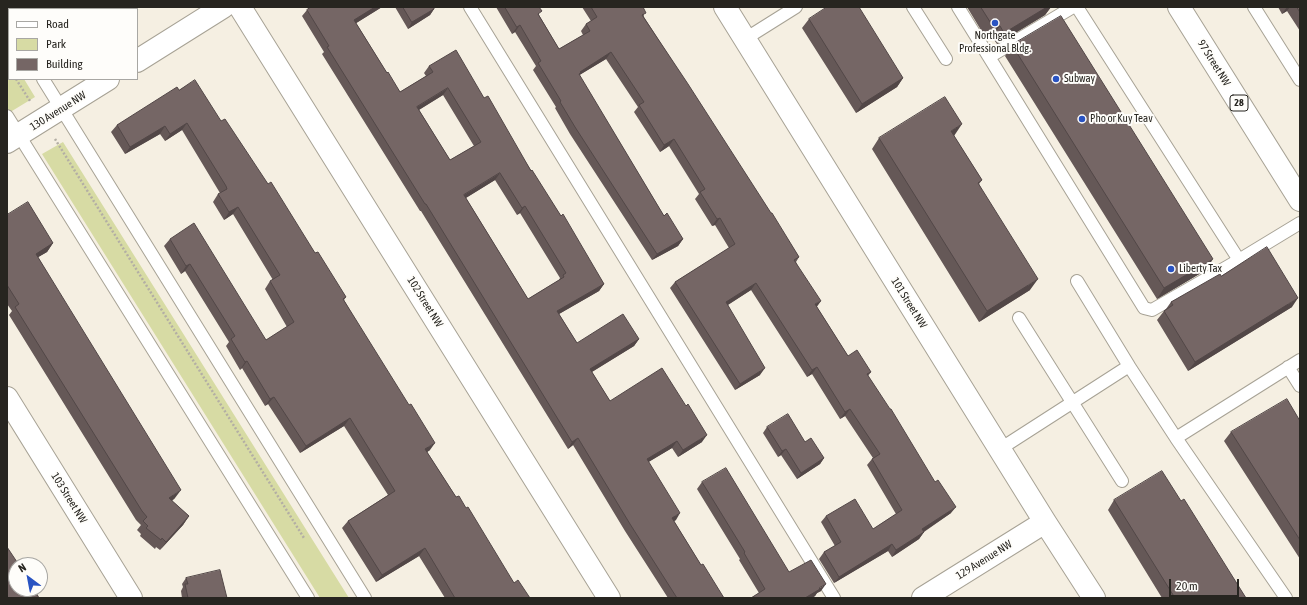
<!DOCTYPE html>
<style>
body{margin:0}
#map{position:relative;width:1307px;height:605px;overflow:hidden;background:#f5efe2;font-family:"Asap Condensed",sans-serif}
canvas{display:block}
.frame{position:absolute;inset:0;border:8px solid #272520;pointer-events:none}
.legend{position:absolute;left:8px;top:8px;width:130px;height:72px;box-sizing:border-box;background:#fefdfa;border:1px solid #a8a7a3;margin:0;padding:5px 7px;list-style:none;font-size:12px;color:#272520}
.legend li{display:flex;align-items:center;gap:8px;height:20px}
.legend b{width:20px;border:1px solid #a8a7a3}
.north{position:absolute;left:8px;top:557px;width:40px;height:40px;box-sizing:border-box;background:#fefdfa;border:1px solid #a8a7a3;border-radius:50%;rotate:328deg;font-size:11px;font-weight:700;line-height:16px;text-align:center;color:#272520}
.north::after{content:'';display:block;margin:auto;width:14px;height:18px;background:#2953c2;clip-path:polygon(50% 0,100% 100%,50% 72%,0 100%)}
.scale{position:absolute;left:1169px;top:579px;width:70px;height:18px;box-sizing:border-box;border:2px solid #272520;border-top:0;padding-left:5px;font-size:12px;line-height:14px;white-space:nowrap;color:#272520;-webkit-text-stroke:3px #fefdfa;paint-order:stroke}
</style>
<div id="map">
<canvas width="1307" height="605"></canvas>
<div class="frame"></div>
<ul class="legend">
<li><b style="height:5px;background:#fff"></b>Road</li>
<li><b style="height:11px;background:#d7dba4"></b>Park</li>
<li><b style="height:11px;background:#756665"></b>Building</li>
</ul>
<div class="north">N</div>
<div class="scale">20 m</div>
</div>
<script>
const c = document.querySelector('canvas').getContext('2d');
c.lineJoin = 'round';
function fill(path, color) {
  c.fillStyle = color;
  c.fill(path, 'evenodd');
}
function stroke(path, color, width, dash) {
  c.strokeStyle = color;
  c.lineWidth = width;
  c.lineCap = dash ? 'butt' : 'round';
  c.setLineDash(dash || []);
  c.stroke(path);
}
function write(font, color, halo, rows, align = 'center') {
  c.font = font + ' "Asap Condensed",sans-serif';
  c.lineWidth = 4;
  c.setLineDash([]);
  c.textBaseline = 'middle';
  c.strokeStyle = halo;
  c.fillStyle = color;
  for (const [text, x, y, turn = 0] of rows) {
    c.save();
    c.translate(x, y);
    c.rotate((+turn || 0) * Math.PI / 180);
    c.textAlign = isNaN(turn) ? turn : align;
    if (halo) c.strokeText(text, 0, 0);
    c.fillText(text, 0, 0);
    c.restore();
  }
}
fill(new Path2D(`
 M7,51L9,54V79H24L35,97L7,114Z
 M63,142L349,598H320L42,154Z`), '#d7dba4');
const service = new Path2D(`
 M470,7L834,598
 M913,7L946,59
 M958,7L989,57
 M1073,7L989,57L1144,308L1152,310L1239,260L1300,223
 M1077,7L1239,260
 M1254,7L1300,80
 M7,22L9,25
 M745,39L796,7
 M43,79L365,598
 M7,116L308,598
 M1019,318L1122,481
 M1129,366L1176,438L1286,598
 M1288,367L1300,386
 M1176,438L1300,360
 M1000,449L1129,366L1077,281`);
const minor = new Path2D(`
 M240,7L609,598
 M725,7L1045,522L1094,598
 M137,61L223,7
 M7,142L108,79
 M7,398L131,598
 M923,598L1045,522`);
const primary = new Path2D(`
 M1179,7L1300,200`);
stroke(service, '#a7a295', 14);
stroke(minor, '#a7a295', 24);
stroke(primary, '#a7a295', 24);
stroke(new Path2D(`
 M7,66L9,69
 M16,79L30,101
 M55,139L304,538`), '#b3aea4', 2.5, [2, 2]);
stroke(service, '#fff', 12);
stroke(minor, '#fff', 22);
stroke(primary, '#fff', 22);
fill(new Path2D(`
 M19,7H129L126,9H20Z
 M311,7H382L356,23L387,73L400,92L426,76L424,73L429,66L484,98L561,216L604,284L599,291L559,314L577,343L639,339L634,346L592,372L610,401L702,442L678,457L672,448L648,462L676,520L674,521L701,565L724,598H668L625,531L573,445L568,449L421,211H420L322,54L324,52L302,16L307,10ZM443,95L474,146L450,160L419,110ZM495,180L517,215L520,213L560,278L559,280L528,299L466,198Z
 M395,7H434V9L430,15L408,29Z
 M496,7H539V15L559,49L583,35L581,31L586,24L591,21L582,7H643L644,17L799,257L796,262L817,307L848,356L871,372L868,376L951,513L924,532L919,539L892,557L888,551L834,583L819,559L824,552L835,546L821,522L826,516L873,529L896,514L867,465L872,459L873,458L845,416L840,419L812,374L807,377L751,290L728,305L760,375L735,390L670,288L675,282L729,248L715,225L712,226L695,199L699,194L669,146L660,152L634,112L638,107L606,59L579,75L664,216L683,239L678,246L652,260L570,134L555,108L556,107L533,70L536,66L515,32L512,34Z
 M967,7H1051L1045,15L997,44L992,37L987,40Z
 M1278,7H1300V31L1287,11L1282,14Z
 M809,19L903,78L897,87L856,113L802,28Z
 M1012,45L1206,270L1157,299L1005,56Z
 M179,90L221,121L268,184L315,253L346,297L344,300L430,450L427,452L456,497L514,583L530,598H445L419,556L376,582L342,528L348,521L388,495L344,426L300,453L268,404L265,406L242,368L240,370L226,346L229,342L185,271L181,274L164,246L170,239L266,340L287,327L265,289L270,281L273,280L233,214L224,220L213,202L218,194L220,193L182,130L165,141L160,134L125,154L111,132L117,125Z
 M954,136L982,180L979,184L1030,290L979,322L872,149L879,138Z
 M7,215L53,243L47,252L38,257L175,498L172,501L189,516L183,525L160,550L156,547L155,549L140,536L141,534L137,530L141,525L136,520L9,315L12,311L7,304Z
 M1221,276L1292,307L1188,371L1157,320L1164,311L1166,309L1171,302Z
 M1300,421V559L1224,441L1231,432Z
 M767,427L805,442L824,458L820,464L797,479L781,455L778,457L763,433Z
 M702,482L789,572L821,591L817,593L815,596L812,598H751L759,593L739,560L740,559L697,489Z
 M1114,500L1181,501L1246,598H1162L1108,510Z
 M186,578L227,598H182L181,591L183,587L182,584Z`), '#655857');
fill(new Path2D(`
 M123,7H129L126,9H119Z
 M375,7H382L350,27L354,20Z
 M1047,7H1051L1045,15L997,44L1004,33Z
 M1287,7H1290L1287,11L1282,14Z
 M434,9L430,15L408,29L412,22Z
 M520,25L515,32L512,34L517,27Z
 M1000,26L992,37L987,40L995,29Z
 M611,52L606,59L578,76L580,72Z
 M903,78L897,87L856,113L862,104Z
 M448,88L443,95L412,114L417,107Z
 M187,123L182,130L165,141L170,134Z
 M962,124L954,136L943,142L951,131Z
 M165,126L160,134L125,154L130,147Z
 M674,139L669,146L660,152L664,145Z
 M500,173L495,180L459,202L464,195Z
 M525,206L520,213L517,215L522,208Z
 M238,207L233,214L224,220L229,212Z
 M720,218L715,225L712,226L717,219Z
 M683,239L678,246L652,260L657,254Z
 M53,243L47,252L30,262L36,254Z
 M1213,259L1206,270L1157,299L1164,288Z
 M190,264L185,271L181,274L186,266Z
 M1038,279L1030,290L979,322L987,311Z
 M756,283L751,290L721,309L726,302Z
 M604,284L599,291L552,318L557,311Z
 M1298,298L1292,307L1188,371L1195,362Z
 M821,301L816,308L815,304Z
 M639,339L634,346L585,376L590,369Z
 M247,361L242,368L240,370L245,362Z
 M817,367L812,374L807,377L812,370Z
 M765,368L760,375L735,390L740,384Z
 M274,397L268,404L265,406L270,399Z
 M850,409L845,416L840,419L845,412Z
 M350,418L344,426L300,453L306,446Z
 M707,435L702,442L678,457L683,450Z
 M578,438L573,445L568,449L572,442Z
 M677,441L672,448L642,466L647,459Z
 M435,443L430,450L420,457L425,449Z
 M786,449L781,455L778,457L782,451Z
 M824,458L820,464L797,479L801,473Z
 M181,490L175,498L162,507L169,498Z
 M956,507L951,513L917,536L922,529Z
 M680,513L676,520L667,525L672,518Z
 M189,516L183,525L160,550L166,542Z
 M924,532L919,539L892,557L896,550Z
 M892,544L888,551L834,583L839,577Z
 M425,548L419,556L376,582L382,575Z
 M826,584L821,591L817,593L815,596L812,598H805Z`), '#524747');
const building = new Path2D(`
 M28,7H93L89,9H29Z
 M96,7H123L119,9H97Z
 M311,7H375L354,20L387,73L388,72L400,92L433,72L429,66L456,50L484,98L488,96L531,171L532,170L561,216L563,214L604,284L557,311L577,343L623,314L639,339L590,369L610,401L662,368L686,406L688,404L707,435L683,450L677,441L647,459L680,513L672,518L701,565L703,564L724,598H677L630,524L578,438L572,442L426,204H425L327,47L329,46L307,10ZM448,88L481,142L450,160L417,107ZM500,173L522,208L525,206L566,273L563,275L564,277L528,299L464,195Z
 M403,7H434V9L412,22Z
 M505,7H539L542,11L538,14L559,49L590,31L586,24L597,17L591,7H643L646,13L642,15L688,84L771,213H772L799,257L794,260L821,301L815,304L848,356L857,350L871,372L867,374L890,409H891L935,482L938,480L956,507L922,529L924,532L896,550L892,544L839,577L824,552L841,542L826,516L855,499L873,529L902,510L872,459L880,454L850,409L845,412L817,367L812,370L756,283L726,302L765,368L740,384L675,282L735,244L720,218L717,219L700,192L705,189L674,139L664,145L639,105L644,102L611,52L580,72L581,73L579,74L664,216L667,213L683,239L657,254L575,127L560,102L561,101L538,63L541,61L520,25L517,27Z
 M827,7H859L903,78L862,104L809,19Z
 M981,7H1047L1004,33L1000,26L995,29Z
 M1297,7H1300V12Z
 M1061,16L1213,259L1164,288L1012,45Z
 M195,80L221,121L225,119L268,184L271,182L315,253L318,252L346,297L343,299L409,405L411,404L435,443L425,449L456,497L459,496L466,508L468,507L514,583L518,580L530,598H455L425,548L382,575L348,521L395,491L350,418L306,446L274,397L270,399L247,361L245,362L231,339L235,336L190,264L186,266L170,239L194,223L266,340L294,322L270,281L280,275L238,207L229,212L218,194L227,189L226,186L187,123L170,134L165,126L130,147L117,125L177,87L179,90Z
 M945,97L962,124L951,131L982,180L978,183L1038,279L987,311L879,138Z
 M28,202L53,243L36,254L181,490L169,498L189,516L166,542L162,538L161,540L146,528L148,526L143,521L147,517L142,511L15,307L19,304L7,285V215Z
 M1267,247L1298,298L1195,362L1164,311L1173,305L1171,302L1220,274L1221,276Z
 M1287,399L1300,421V540L1231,432Z
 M788,414L805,442L811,438L824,458L801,473L786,449L782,451L767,427Z
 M726,468L789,572L811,560L826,584L819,588L820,589L805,598H751L765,589L744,553L745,552L702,482Z
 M1162,471L1181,501L1184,499L1246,598H1175L1114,500Z
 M7,547L19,565H16V589H34L39,598H7Z
 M220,570L227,598H188L185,584H188L186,578Z`);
fill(building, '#756665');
stroke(building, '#524747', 1);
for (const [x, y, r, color] of [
 [995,23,4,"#2953c2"],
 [1056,79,4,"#2953c2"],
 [1082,119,4,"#2953c2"],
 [1171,269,4,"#2953c2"]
]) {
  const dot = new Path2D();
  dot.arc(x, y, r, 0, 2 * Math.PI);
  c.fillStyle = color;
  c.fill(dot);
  stroke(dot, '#fefdfa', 1.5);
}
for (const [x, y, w] of [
 [1239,103,18]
]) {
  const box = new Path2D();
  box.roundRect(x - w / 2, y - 8, w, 16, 3);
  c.fillStyle = '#fefdfa';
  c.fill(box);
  stroke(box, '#272520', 1);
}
write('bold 10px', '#272520', null, [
 ["28",1239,103]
]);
write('11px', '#272520', '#fefdfa', [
 ["Northgate",995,36,"center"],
 ["Professional Bldg.",995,49,"center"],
 ["Subway",1064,79],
 ["Pho or Kuy Teav",1090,119],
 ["Liberty Tax",1179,269]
], 'left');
write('11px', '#272520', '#fefdfa', [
 ["97 Street NW",1214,63,58],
 ["130 Avenue NW",58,111,-32],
 ["102 Street NW",425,302,58],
 ["101 Street NW",909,303,58],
 ["103 Street NW",69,498,58],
 ["129 Avenue NW",984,560,-32]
]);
</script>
